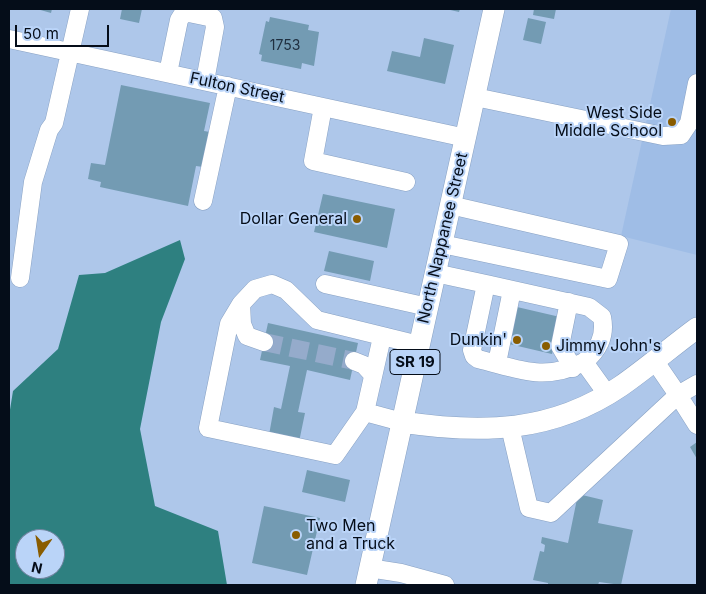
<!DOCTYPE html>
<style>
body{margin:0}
#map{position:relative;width:706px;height:594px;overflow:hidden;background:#aec7ea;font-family:Inter,sans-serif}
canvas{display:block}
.frame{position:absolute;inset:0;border:10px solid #050d19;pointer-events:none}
.north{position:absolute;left:15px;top:529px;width:50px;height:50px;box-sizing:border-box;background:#bad4f8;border:1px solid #72849f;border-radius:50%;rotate:193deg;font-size:14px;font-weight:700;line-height:20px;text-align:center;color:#050d19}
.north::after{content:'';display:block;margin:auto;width:18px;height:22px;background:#895c00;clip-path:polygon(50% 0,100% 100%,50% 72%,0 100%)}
.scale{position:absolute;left:15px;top:25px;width:94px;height:22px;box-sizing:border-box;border:2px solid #050d19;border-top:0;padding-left:6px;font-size:15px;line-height:18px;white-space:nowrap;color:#050d19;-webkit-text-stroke:4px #bad4f8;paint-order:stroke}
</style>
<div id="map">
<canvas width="706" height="594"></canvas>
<div class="frame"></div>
<div class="north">N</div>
<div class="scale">50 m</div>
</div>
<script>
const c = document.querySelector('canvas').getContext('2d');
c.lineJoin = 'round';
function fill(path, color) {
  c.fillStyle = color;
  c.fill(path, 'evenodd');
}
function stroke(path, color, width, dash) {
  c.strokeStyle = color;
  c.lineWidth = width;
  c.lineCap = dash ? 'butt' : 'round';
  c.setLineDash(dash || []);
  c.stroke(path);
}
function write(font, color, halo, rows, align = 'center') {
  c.font = font + ' Inter,sans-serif';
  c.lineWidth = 4;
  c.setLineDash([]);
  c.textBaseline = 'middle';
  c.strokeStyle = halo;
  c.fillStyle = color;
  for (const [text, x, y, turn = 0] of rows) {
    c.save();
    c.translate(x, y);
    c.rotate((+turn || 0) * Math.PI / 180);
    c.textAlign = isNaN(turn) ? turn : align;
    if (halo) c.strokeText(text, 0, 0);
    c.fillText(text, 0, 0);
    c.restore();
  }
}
fill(new Path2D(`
 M671,9H697V255L621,236Z`), '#9fbde6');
fill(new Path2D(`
 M180,240L185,259L161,322L140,429L155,506L218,531L227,585H9V416L13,391L58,349L79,275L105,273ZM25,539H55V569H25Z`), '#2e8080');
fill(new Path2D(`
 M37,9H52L51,13Z
 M122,9H142L139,23L120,19Z
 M446,9H460L459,12Z
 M534,9H556L554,19L533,15Z
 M270,17L309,25L308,30L319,32L314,66L302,63L301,69L261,61L262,55L259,54L266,21L269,22Z
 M528,18L546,22L541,44L523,40Z
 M424,38L454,45L445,84L387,71L392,51L420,57Z
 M121,85L210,103L204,131L210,132L203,167L196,166L188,206L100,187L101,182L88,179L91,163L105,165Z
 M323,194L395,209L387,248L314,232Z
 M329,251L374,261L370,281L324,271Z
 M517,307L560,317L552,354L509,344Z
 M268,323L358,343L350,380L307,370L298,412L305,413L299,442L269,435L274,407L281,409L290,366L260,360Z
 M697,442V459L690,447Z
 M307,470L350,480L345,502L302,492Z
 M578,494L603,500L598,523L633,530L621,585L599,582L598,585H548V583L533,580L540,551L544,552L545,545L541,543L542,537L568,543Z
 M264,506L320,518L307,575L252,563Z`), '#739bb3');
stroke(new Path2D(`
 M264,342L354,361`), '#95abcb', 18, [18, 9]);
const minor = new Path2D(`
 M9,39L466,138
 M168,73L179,20L184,12L213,18L215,27L205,81
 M475,97L663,136L681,135L689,123L697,83
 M323,107L313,161L406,182
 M203,201L228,86
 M442,244L608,279L619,244L450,205
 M435,273L486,284L472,350L474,356L478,359C519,369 544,382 584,362L607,394
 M20,278L33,182L49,130L54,123L80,9
 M325,284L428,307
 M486,284L589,307L602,317C606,337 598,350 584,362
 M569,302L560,346L573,368
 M241,304L229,324L208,428L335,455L365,412
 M382,337L365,412L402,422
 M264,342L247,336L242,324L241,304L255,289L272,284L286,290L317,320L419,345
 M354,361L364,365L373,375
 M497,363L512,290
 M697,384L678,395L697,425
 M510,427L529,508L551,513L678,395L654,360
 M369,568L401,573L445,585`);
const major = new Path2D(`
 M402,422C481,434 552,433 621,386C647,368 671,347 697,328
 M366,585L494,9`);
stroke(minor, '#88a1c3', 19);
stroke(major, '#88a1c3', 22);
stroke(minor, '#fff', 18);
stroke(major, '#fff', 21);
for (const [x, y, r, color] of [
 [672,122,5,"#895c00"],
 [357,219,5,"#895c00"],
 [517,340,5,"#895c00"],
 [546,346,5,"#895c00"],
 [296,535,5,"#895c00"]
]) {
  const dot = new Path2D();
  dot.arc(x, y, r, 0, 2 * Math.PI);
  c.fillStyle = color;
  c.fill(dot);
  stroke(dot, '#bad4f8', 2);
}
write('14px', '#203040', null, [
 ["1753",285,46]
]);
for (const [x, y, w] of [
 [415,362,50]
]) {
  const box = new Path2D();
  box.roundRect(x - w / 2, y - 12.5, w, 25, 4);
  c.fillStyle = '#bad4f8';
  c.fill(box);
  stroke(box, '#050d19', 1);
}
write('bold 15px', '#050d19', null, [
 ["SR 19",415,362]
]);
write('16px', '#050d19', '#bad4f8', [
 ["Fulton Street",237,88,12],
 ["North Nappanee Street",443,238,-77]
]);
write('16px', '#050d19', '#bad4f8', [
 ["West Side",662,113],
 ["Middle School",662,131],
 ["Dollar General",347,219],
 ["Dunkin'",507,340],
 ["Jimmy John's",556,346,"left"],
 ["Two Men",306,526,"left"],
 ["and a Truck",306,544,"left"]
], 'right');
</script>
